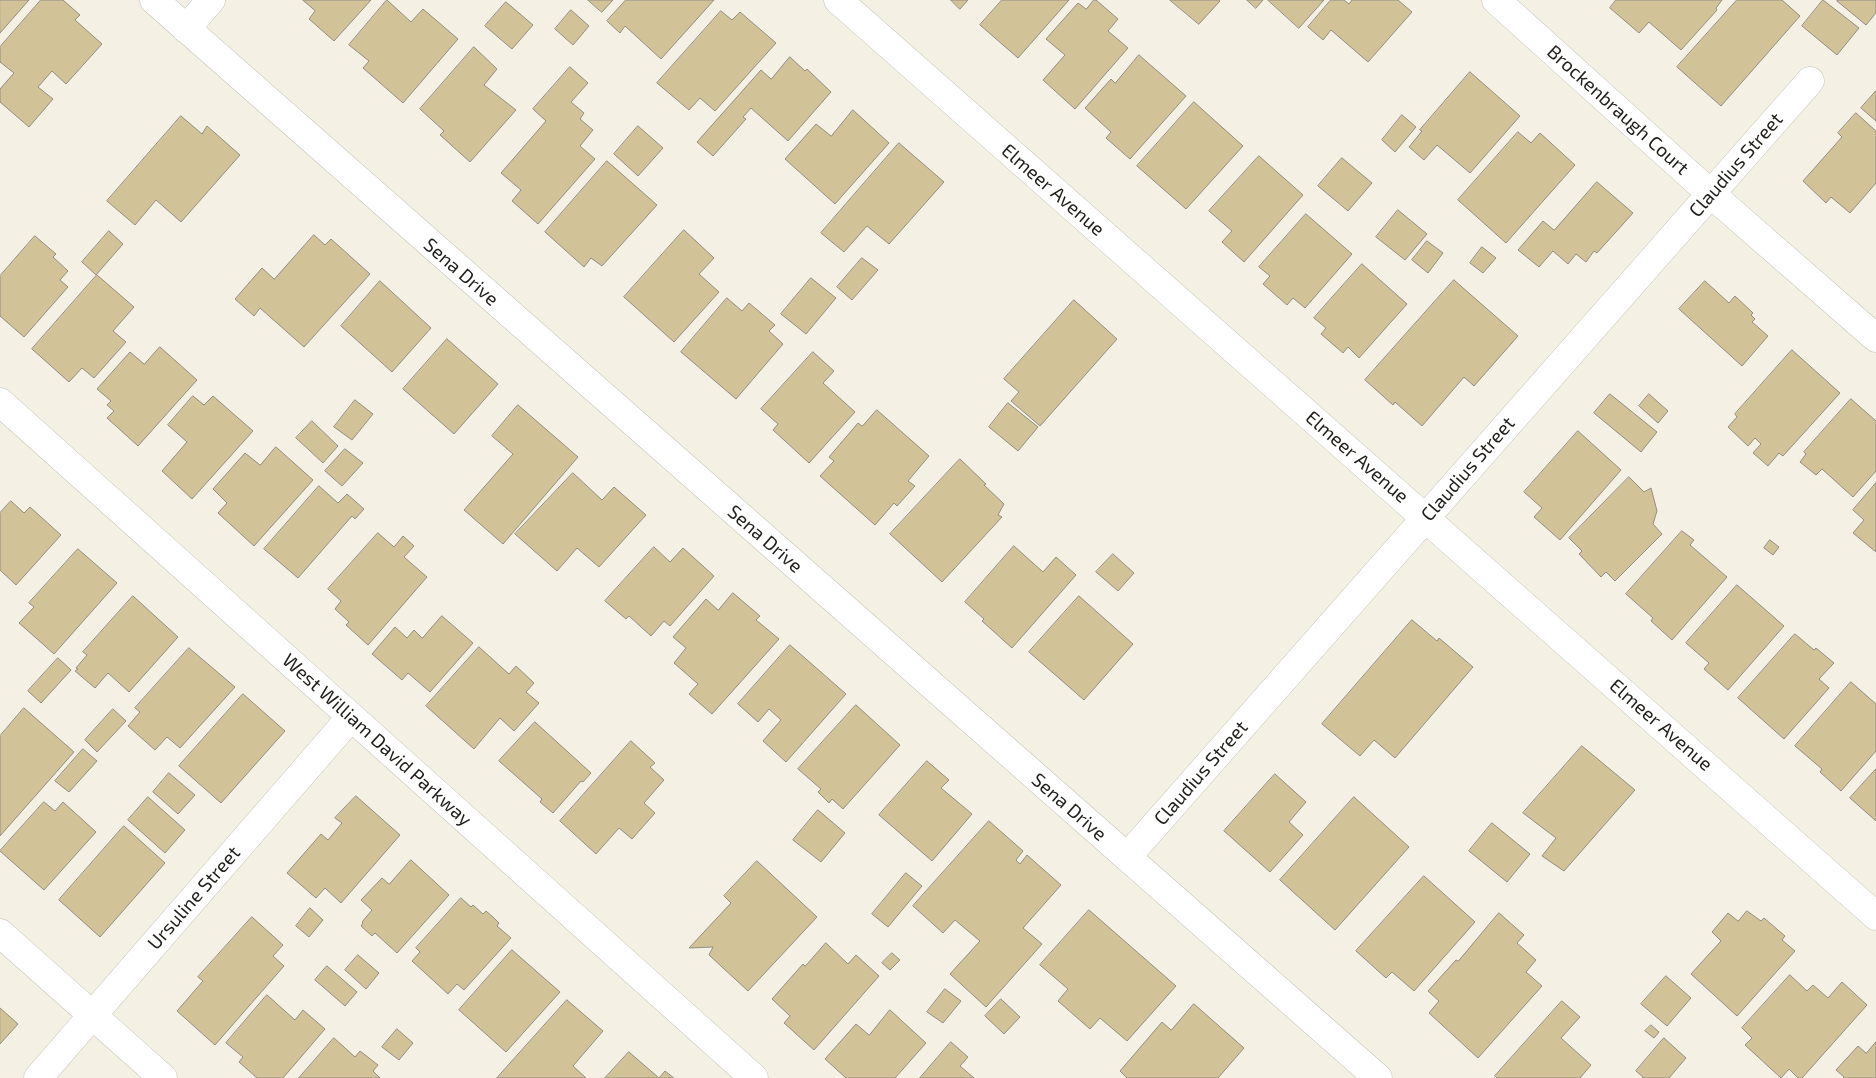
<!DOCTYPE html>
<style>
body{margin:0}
canvas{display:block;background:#f4f0e3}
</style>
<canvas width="1876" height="1078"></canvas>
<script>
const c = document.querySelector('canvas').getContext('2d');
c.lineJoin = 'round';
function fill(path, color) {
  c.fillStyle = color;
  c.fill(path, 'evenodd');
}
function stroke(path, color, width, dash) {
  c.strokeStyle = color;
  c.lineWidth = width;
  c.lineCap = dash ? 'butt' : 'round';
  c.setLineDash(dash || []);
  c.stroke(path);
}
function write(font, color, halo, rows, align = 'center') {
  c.font = font + ' "Exo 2",sans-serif';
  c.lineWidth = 4.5;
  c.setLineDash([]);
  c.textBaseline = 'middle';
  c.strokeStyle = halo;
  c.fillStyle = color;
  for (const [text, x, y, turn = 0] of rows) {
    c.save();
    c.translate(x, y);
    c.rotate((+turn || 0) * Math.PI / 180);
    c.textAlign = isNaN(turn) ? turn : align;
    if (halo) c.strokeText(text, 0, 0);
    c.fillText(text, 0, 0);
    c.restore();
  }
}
const building = new Path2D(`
 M0,0H29L0,33Z
 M41,0H63L80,15L75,20L102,44L66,84L52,71L38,87L53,99L29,127L0,102V89L14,73L0,62V47Z
 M303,0H371L334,41L309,19L315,11Z
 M387,0L411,22L423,9L458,39L403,103L363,68L369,61L349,45Z
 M588,0H613L602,12Z
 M626,0H714L661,59L625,26L620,33L607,21Z
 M951,0H968L960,9Z
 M1002,0H1069L1018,58L980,25Z
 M1094,0H1096L1118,19L1108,31L1128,48L1075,109L1043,80L1065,55L1046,39L1078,3L1086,9Z
 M1170,0H1219L1220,1L1199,24Z
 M1247,0H1263L1256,8Z
 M1268,0H1324L1299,28Z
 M1331,0H1344L1349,4L1352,0H1398L1412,12L1368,62L1331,30L1323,40L1308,27Z
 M1616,0H1722L1716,8L1717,10L1681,50L1649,22L1639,33L1610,8Z
 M1737,0H1782L1800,16L1721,106L1677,67Z
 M1823,0L1859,28L1837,55L1802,26Z
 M1839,0H1876V13L1866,25L1837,1Z
 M506,2L533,25L512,49L485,26Z
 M571,10L589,26L573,45L555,29Z
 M721,11L732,20L740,12L776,43L715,111L700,98L689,110L657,83Z
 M474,47L497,69L484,85L516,110L470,162L440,135L444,131L420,109Z
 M1139,55L1186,96L1130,159L1106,138L1111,132L1085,108L1111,79L1115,83Z
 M790,57L805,71L807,69L831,92L788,141L751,108L743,117L746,119L713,156L697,142L761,70L771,79Z
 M570,67L588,83L571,102L584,113L580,119L593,130L580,146L595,159L538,224L512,201L521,190L501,173L546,121L533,109Z
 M1470,72L1520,116L1470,173L1437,145L1424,160L1409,147L1422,131L1420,130Z
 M1876,91V121L1861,108Z
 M1194,102L1243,146L1186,209L1137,166Z
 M853,110L889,143L835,204L785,159L816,124L831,136Z
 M1856,113L1876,131V183L1850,213L1831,197L1826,203L1803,181L1842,137L1838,133Z
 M1402,115L1416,127L1395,152L1382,140Z
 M181,116L202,134L207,126L240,155L181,222L156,200L135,225L107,201Z
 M638,126L663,148L638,176L614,154Z
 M1518,132L1531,143L1540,133L1575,165L1506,243L1458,200Z
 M899,143L944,182L889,244L867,226L844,252L821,233Z
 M1259,156L1303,195L1244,262L1222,242L1232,231L1209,211Z
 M1342,158L1372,183L1348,211L1318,186Z
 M607,161L657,205L602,266L591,258L584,267L545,232Z
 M1597,182L1633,213L1597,253L1594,251L1586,262L1576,254L1568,264L1553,251L1539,267L1518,250L1543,221L1554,230Z
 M1398,210L1427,234L1405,260L1376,237Z
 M1306,214L1352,254L1305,308L1293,298L1287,305L1263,284L1270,276L1259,267Z
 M684,230L714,258L699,274L719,292L674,342L624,297Z
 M109,231L123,244L96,275L82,262Z
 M314,235L325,245L331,239L370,274L304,347L260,308L254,316L235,299L262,268L274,279Z
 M35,236L56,254L53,257L68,271L60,280L68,287L24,337L0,316V276Z
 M1427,241L1443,253L1428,273L1412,260Z
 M1482,247L1496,258L1483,273L1470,263Z
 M862,258L878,270L852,300L837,287Z
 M1362,264L1407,304L1359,358L1348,347L1343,353L1321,334L1326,328L1314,318Z
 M97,275L134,307L113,331L126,342L94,378L82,368L69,382L32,349Z
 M811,278L836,298L806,334L781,314Z
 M1454,280L1518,336L1474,386L1464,377L1422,426L1395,402L1393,405L1365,380Z
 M380,281L431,328L392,372L341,326Z
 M1705,281L1729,303L1735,296L1753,313L1751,315L1755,319L1752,322L1768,336L1742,366L1679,309Z
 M727,298L742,311L749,303L775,325L769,331L783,344L736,399L681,352Z
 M1074,300L1117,339L1040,426L1011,401L1019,392L1004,379Z
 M447,339L498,384L454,434L403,389Z
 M160,347L197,380L138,446L107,418L114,411L107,405L111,401L97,389L130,352L144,364Z
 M1792,350L1840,393L1783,456L1779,453L1768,466L1753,453L1761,444L1755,438L1748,446L1728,427L1737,417L1735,414Z
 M813,352L834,371L823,383L855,412L809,463L773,430L778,424L761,409Z
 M1610,394L1657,432L1641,452L1594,413Z
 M1649,394L1668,411L1658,423L1639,406Z
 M193,396L204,405L213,396L253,431L192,499L162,471L187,442L168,425Z
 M1851,399L1876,421V471L1853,497L1822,469L1816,475L1800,462L1806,454L1804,452Z
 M355,400L373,414L352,440L334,427Z
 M1008,403L1038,427L1018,451L989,427Z
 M518,405L578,457L503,544L464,510L513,454L492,436Z
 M877,410L929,456L908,481L915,486L897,506L894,503L875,525L820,476L834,461L829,457L858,423L862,426Z
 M312,421L338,446L323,463L296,438Z
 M1578,431L1621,470L1560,540L1534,517L1542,508L1524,492Z
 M276,447L313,480L254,546L218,513L227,503L213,489L245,453L260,465Z
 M345,449L363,463L342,486L325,471Z
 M960,459L986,484L984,485L1004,504L998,515L1002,517L942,582L890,534Z
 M573,473L602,500L614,487L646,515L599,567L577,548L557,571L515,534Z
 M1629,477L1644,492L1651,488L1657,511L1653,524L1662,534L1615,581L1606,572L1601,577L1579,554L1582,551L1569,538Z
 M1876,483V552L1853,533L1864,520L1853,510Z
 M319,486L338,503L347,494L364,509L355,519L352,516L298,578L264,549Z
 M11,501L24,513L30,507L61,535L16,585L0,570V513Z
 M1682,531L1694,540L1690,545L1727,577L1672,640L1651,621L1653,618L1626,594Z
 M378,533L394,547L403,536L414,546L404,557L427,577L368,645L346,625L349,622L335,609L341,601L328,589Z
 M1770,540L1779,547L1773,555L1764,548Z
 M1014,546L1043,572L1056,557L1076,575L1012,648L982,621L984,619L965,602Z
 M654,547L670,562L683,548L714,576L670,626L664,621L651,636L629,616L626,619L605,601Z
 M78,549L117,583L54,654L19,623L34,607L29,603Z
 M1113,554L1134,573L1118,591L1096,572Z
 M1737,585L1784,626L1728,690L1704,669L1709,663L1686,643Z
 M733,593L760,616L756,620L779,639L712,714L689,694L698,684L674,663L686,648L673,637L706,599L718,610Z
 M133,596L178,637L129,692L108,673L95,688L75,671L78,669L76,668L87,655L83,652Z
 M1079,596L1133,644L1084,700L1029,652Z
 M442,616L473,643L430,692L408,673L402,680L372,654L395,627L407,638L414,630L422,638Z
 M1412,620L1437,641L1439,638L1473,667L1395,758L1374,740L1360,756L1322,724Z
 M1795,634L1814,650L1816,648L1834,663L1819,679L1829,688L1784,739L1738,698Z
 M790,645L846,694L786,762L763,741L781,720L769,709L758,722L738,704Z
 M479,647L509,674L516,666L534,683L526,692L539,703L514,731L500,718L474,749L426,706Z
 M189,648L235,687L180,748L167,737L155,750L128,726L140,712L135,708Z
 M58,658L71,670L41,703L28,691Z
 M1851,682L1876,704V751L1841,791L1820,772L1822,769L1795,746Z
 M243,694L285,731L221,803L179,766Z
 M856,705L900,745L843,809L832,799L829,803L818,792L821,789L798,769Z
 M24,708L74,752L0,836V736Z
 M113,709L126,721L97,752L85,740Z
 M535,722L591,773L583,782L581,781L553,813L540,802L542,799L499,761Z
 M631,741L655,763L650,767L664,780L644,803L655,813L632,839L619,828L596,854L560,821Z
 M1582,746L1635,790L1564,871L1542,856L1556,838L1523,813Z
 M83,749L97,761L69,792L55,781Z
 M927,761L949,780L941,788L972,814L932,861L879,815Z
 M1876,769V821L1850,798Z
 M169,773L195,795L178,814L153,792Z
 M1275,774L1306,802L1289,822L1303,835L1270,872L1224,831Z
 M356,796L400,835L341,903L325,888L316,898L287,873L321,834L328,840L342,823L335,818Z
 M148,797L185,830L165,853L128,820Z
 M1354,797L1409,847L1335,930L1280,880Z
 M44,802L55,811L63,802L96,832L44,890L0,851Z
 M818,810L845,833L821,862L793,840Z
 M989,821L1023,851L1016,860L1020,864L1027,855L1061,885L1023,928L1042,944L986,1007L950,974L980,941L955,920L943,933L913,906Z
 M1492,823L1530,854L1507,882L1469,851Z
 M124,826L165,863L100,937L59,900Z
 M411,860L449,895L397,953L375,933L372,936L361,926L363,923L362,922L372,910L361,900L382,878L389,884Z
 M757,861L817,917L748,991L709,955L713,947L689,948L731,903L724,896Z
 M906,873L922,886L888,927L872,914Z
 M1424,876L1475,922L1414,991L1392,972L1386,978L1356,951Z
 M461,898L471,907L473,905L483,914L486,911L493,917L499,923L497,926L511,938L464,990L457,984L448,994L412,961L420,952L416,948Z
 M310,908L323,920L309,937L296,926Z
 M1089,910L1176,986L1127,1041L1100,1018L1090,1029L1058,1001L1068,989L1040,965Z
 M1747,911L1761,921L1764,918L1785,936L1782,940L1795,951L1737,1016L1691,974L1721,941L1712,932L1728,913L1738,921Z
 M1499,913L1524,935L1517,943L1536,960L1526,972L1542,986L1478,1058L1429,1013L1439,1001L1428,991L1456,960L1458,961Z
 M252,917L283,945L273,956L284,966L215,1045L177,1011L203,981L198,977Z
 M826,943L848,964L856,955L879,976L814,1050L784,1023L790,1016L772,999L803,964L805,966Z
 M512,950L560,992L506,1052L459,1010Z
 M892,953L900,960L890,970L882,963Z
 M358,955L379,973L366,989L345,970Z
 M327,966L357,992L345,1006L315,980Z
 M1790,975L1807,991L1813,985L1828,998L1842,982L1867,1005L1802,1078H1798L1789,1069L1781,1078L1745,1045L1752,1038L1742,1028Z
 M1666,976L1691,998L1667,1026L1641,1004Z
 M945,989L961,1001L943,1023L927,1012Z
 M267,995L295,1020L303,1010L325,1029L283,1078H257L239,1062L243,1057L226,1043Z
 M1001,999L1020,1017L1004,1034L985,1016Z
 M567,1000L603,1031L573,1066L586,1078H497Z
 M1562,1001L1580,1017L1561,1038L1591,1065L1580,1078H1497L1495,1076Z
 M1194,1004L1244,1048L1218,1078H1127L1120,1071L1162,1022L1171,1030Z
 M0,1008L18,1024L0,1044Z
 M890,1010L926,1043L895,1078H846L825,1059L856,1024L869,1035Z
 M1651,1025L1659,1032L1654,1038L1645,1031Z
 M397,1029L413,1043L399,1060L382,1047Z
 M334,1038L355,1057L360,1051L378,1065L373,1071L380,1078H299Z
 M1664,1038L1686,1058L1669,1078H1642L1643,1077L1636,1071Z
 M951,1042L968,1057L960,1066L974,1078H920Z
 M1876,1042V1078H1843L1844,1077L1836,1070L1858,1046L1866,1053Z
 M629,1052L659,1078L665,1071L674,1078H605Z`);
fill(building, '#d1c298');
stroke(building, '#928e83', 1);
const street = new Path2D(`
 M154,0L1378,1078
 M838,0L1876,916
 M1496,0L1711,194L1876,338
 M186,29L211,0
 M0,402L754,1078
 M1127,857L1810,81
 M0,933L163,1078
 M38,1078L351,717`);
stroke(street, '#c5c1b5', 29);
stroke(street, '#fff', 28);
write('19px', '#201e1a', '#fff', [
 ["Brockenbraugh Court",1618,110,42],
 ["Claudius Street",1736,165,-49],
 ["Elmeer Avenue",1053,190,41],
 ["Sena Drive",461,272,41],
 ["Elmeer Avenue",1357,457,41],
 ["Claudius Street",1468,469,-49],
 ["Sena Drive",765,539,41],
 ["Elmeer Avenue",1661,725,41],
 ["West William David Parkway",377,740,42],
 ["Claudius Street",1201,773,-49],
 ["Sena Drive",1069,807,41],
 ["Ursuline Street",194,898,-49]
]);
</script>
